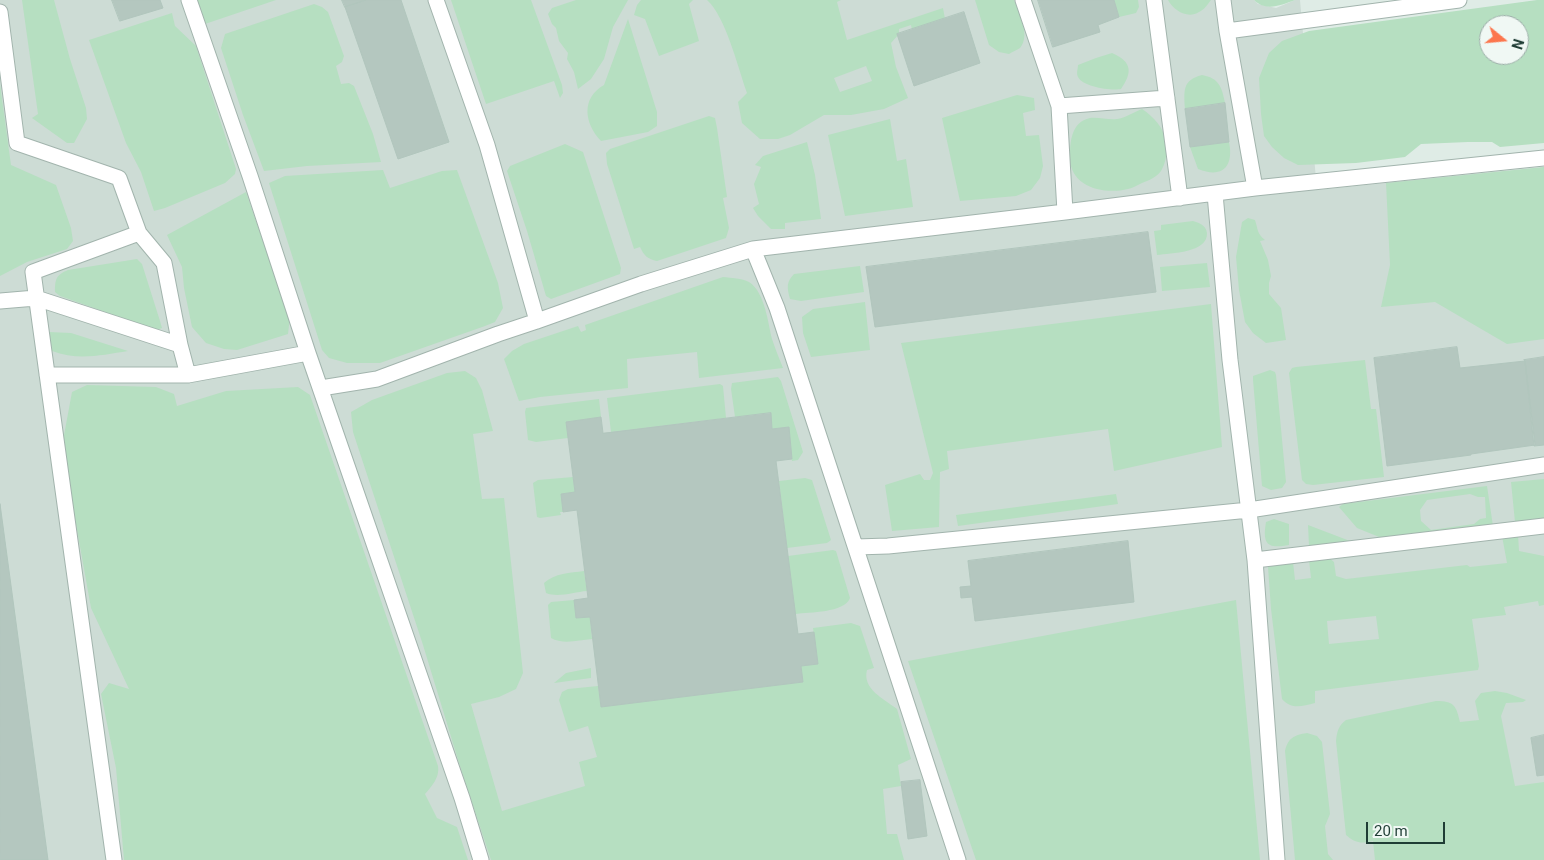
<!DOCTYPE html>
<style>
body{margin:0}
#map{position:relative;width:1544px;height:860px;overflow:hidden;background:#dfece6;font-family:Roboto,sans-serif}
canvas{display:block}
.north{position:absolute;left:1479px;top:15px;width:50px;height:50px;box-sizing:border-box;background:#f0f8f4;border:1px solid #9cada8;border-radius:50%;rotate:107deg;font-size:14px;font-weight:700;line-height:20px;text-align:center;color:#1f3d35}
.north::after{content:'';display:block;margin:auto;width:18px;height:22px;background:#fc764d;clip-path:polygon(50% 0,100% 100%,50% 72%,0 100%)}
.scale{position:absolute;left:1366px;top:822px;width:79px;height:22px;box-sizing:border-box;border:2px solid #1f3d35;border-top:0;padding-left:6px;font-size:15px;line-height:18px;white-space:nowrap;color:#1f3d35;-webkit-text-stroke:4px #f0f8f4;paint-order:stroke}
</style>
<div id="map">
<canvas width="1544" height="860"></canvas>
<div class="north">N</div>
<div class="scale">20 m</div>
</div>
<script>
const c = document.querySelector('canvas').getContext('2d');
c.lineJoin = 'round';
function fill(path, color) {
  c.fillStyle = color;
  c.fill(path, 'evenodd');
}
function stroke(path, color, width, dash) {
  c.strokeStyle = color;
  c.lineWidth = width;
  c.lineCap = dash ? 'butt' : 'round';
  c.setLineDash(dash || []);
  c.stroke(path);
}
fill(new Path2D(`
 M0,0H1254L1258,4L1276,8L1295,0H1300L1317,190L1544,167V860H0Z`), '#cddcd5');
fill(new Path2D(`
 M22,0H54L70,59L86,108L87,119L74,143H67L32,118L38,114Z
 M196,0H276L205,24Z
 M451,0H531L562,85L563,93L560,98L554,81L486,104Z
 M576,0H628L613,27L604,59L591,79L578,89L574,72L567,59L568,53L559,41L556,28L552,24L548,14L552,8Z
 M641,0H693L689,4L699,41L659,56L645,19L634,15L637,5Z
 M707,0H841L837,2L847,40L943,8L945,19L912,30L911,25L899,29V34L891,43L896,67L908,98L884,109L851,115H824L790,135L778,139H760L742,123L738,102L747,93C738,68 726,17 707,0ZM866,66L872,81L840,92L834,78Z
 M975,0H1014C1019,13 1031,35 1020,48C1017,50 1012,52 1009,54L999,52L989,45Z
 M1114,0H1138L1139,7L1136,13L1119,17Z
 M1168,0H1211C1208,4 1204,10 1199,12C1188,19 1174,11 1168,0Z
 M1254,0H1295C1281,5 1266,12 1254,0Z
 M1537,0H1544V143L1500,147L1492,142H1468L1421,144L1405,157L1356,163L1298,165L1284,158L1272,147L1264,136L1261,114L1259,78L1269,53L1282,41L1309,31ZM1489,25H1519V55H1489Z
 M314,4L322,7L328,12L344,56L342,62L336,66L341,84L349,83L354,86L373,134L381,162L307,166L264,171L243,115L221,48L225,34Z
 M172,13L175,26L196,46L236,169L235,174L225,183L165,208L154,211L141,172L126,143L89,40Z
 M628,19L657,112V126L648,132L601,141C584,123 581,98 604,85Z
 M1112,53C1133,62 1132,73 1121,89C1111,91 1083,87 1078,77C1076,73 1078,69 1078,65L1096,58Z
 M1202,75C1219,78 1222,87 1225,103L1185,109C1184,91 1182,80 1202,75Z
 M0,84L11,165L56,185L71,228L73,241L67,249L27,262L0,276Z
 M1017,95L1034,98L1035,110L1023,113L1026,136L1039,135L1043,166L1040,178L1031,190L1016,196L960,201L942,118Z
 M1142,109C1154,117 1163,127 1166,141C1168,150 1166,163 1161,171C1158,176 1148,181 1142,183C1137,185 1133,188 1128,189C1104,195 1070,187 1070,158C1070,142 1071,122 1090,118C1099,117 1108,120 1117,119C1125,118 1134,112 1142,109Z
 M709,116L715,118L717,128L727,197L723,198L729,228L726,238L657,261C648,259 644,256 640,247L634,249L607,164L606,153L610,149Z
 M890,119L897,161L906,159L913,207L845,216L828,135Z
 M807,142L815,175L821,219L785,223V229H771L758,216L753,208L759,204L754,184L761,167L755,165L763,156Z
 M1229,142C1234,166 1223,179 1198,169L1190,147Z
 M565,144L583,152L621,268L620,274L551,299L546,296L527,231L507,171L510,166Z
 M1544,167V339L1507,344L1435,302L1381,307L1390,265L1386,183Z
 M383,170L390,188L442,171L457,170L498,283L503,308L495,322L485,326L380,363H347L329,358L322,350L269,183L285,176Z
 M246,192L280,291C289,308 291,315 288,334L237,350L224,349L206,343L192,327L184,288L182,267L167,235Z
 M1248,218L1255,220C1258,229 1257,234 1265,240L1260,241L1268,260L1271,276L1269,283V294L1281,308L1286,340L1266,343L1253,333L1245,322L1239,290L1236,257L1242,222Z
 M1193,221C1199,223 1206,225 1207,233C1208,253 1171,253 1157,255L1154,231L1161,230V225Z
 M137,259L142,264L160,321L162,328L156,330L60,296L55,292C55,279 56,275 68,270Z
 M1207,263L1210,287L1162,291L1160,267Z
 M860,266L864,292L801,301L790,299C787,288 786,282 794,274Z
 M723,277C731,278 742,278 749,282C765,292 768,323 772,339C775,348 779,358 783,368L699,378L697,352L627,359L628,388L540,397L519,401L504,359L512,351L524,344L578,326L581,332L586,330L585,325Z
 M865,302L870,350L811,357L803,333L802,317L813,309Z
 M1211,304L1222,447L1114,471L1108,429L947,451L949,469L940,472L939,527L892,531L885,485L920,474L924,480H930L933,473L901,343Z
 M49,332L71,333L128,351C102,355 78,361 52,351Z
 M1365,360L1371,409H1376L1384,477L1313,485L1306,484L1302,480L1289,373L1292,368L1296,367Z
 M1270,370L1275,372L1276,375L1286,482L1282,488L1271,490L1262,486L1253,380V376Z
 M465,371L476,378L482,390L493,431L473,434L482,499L504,498L523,673L516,689L499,697L471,704L502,811L585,786L579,762L597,757L588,726L569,732L559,700L562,692L568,689L598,686L601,707L803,682L801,666L818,664L813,628L851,623L860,626L874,668L867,670C862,689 884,699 897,709L911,759L898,765L901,786L883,789L887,834H897L904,860H491L459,763L423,645L353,432L351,412L372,400L447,373Z
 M778,377L781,381L803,452L798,460L792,461L789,427L772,429L770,413L735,417L731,389L732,383Z
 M720,384L723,386L726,418L611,432L607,398Z
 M87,385L156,387L174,394L177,406L226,391L298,387L310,395L438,766C440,777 432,786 425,794L437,818L457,827L468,860H124L116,768L101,694L109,683L129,689L91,608L62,446L72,392Z
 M599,399L601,417L566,422L568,438L536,442L528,440L525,412L526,408Z
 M573,477L575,492L561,494L563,512H560L561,515L540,518L537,517L533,483L538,480Z
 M805,478L812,480L831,540L827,543L787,548L779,481Z
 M1544,479V519L1515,522L1511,482Z
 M1487,486L1493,526L1384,539L1357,528L1339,507L1343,504ZM1470,494L1478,497H1485L1486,518L1480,519L1474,524L1431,530L1421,521L1420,510L1427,500Z
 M1116,494L1118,504L958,526L956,515Z
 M1274,519L1289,524V545C1268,549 1262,545 1266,522Z
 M1308,525L1350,541L1349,543L1309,546Z
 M1518,534L1519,551L1544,556V605L1539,606L1538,601L1504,607L1506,615L1472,619L1479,666L1478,670L1315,691V703C1302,706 1292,710 1282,699L1271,609L1268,567L1279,563L1293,562L1295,580L1311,578L1309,560L1329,558L1334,562L1336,576L1346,579L1467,565L1470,567L1507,563L1502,536ZM1376,616L1379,639L1329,644L1327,621Z
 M833,550L836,551L850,598C844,613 810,612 795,614L788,556Z
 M584,571L587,591C574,592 558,598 546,593L544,583C555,573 570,573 584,571Z
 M574,600L576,618L590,617L592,639C579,640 563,645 551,638L548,605L551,602Z
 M1236,600L1260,860H976L908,661Z
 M591,668V678L554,683L566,673Z
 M1495,691L1507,693L1526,700L1523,702L1506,703L1501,716L1515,786L1544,782V860H1375L1373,841C1361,844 1355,843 1346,835L1336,741C1337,732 1338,726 1346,720L1436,701C1454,701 1456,705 1460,722L1479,720L1475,701L1481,693Z
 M1307,733L1317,736L1322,742L1330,814L1325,826L1328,854L1333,860H1295L1285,751C1288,738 1294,735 1307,733Z`), '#b6dfc1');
const building = new Path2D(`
 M112,0H160L163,8L120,21Z
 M342,0H366L345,7Z
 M366,0H401L449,142L398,159L345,7Z
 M1038,0H1114L1119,17L1098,25L1100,32L1053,47Z
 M964,12L980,63L914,86L897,34Z
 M1225,103L1229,142L1190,147L1185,109Z
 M1148,232L1156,292L875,327L866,267Z
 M1457,347L1460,368L1525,361L1535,445L1471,454V455L1387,466L1374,358Z
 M1544,357V445L1534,446L1525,361L1524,360Z
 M771,413L772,429L789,427L792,459L776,461L798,634L814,632L818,664L801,666L803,682L601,707L590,617L576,618L574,600L588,598L577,510L563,512L561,494L575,492L566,422L601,417L603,433Z
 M0,504L48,860H0Z
 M1128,541L1134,602L975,621L972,597L961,598L960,587L971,586L968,561Z
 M1544,735V775L1537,776L1531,738Z
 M920,780L927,836L908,839L901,782Z`);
fill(building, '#b4c7bf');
stroke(building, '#b1c6bd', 1);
const minor = new Path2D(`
 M189,0L250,176L308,353L462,798L481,860
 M436,0L487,145L537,321L641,284L753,249L1065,212L1255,188L1544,158
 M1023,0L1059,106L1065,212
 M1154,0L1180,198
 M1223,0L1227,31L1255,188
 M0,12L17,143L119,178L139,233L164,263L180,345
 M1227,31L1459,0
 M1059,106L1167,98
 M1215,194L1230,360L1255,560L1277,860
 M753,249L777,308L958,860
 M0,301L36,298L180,345L188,375
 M47,375H188L308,353
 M321,388L377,379L498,334L537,321
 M856,547L888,546L1249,510L1544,465
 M1255,560L1544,526
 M114,860L33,272L139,233`);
stroke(minor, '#a2b4ad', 17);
stroke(minor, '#fff', 15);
</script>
